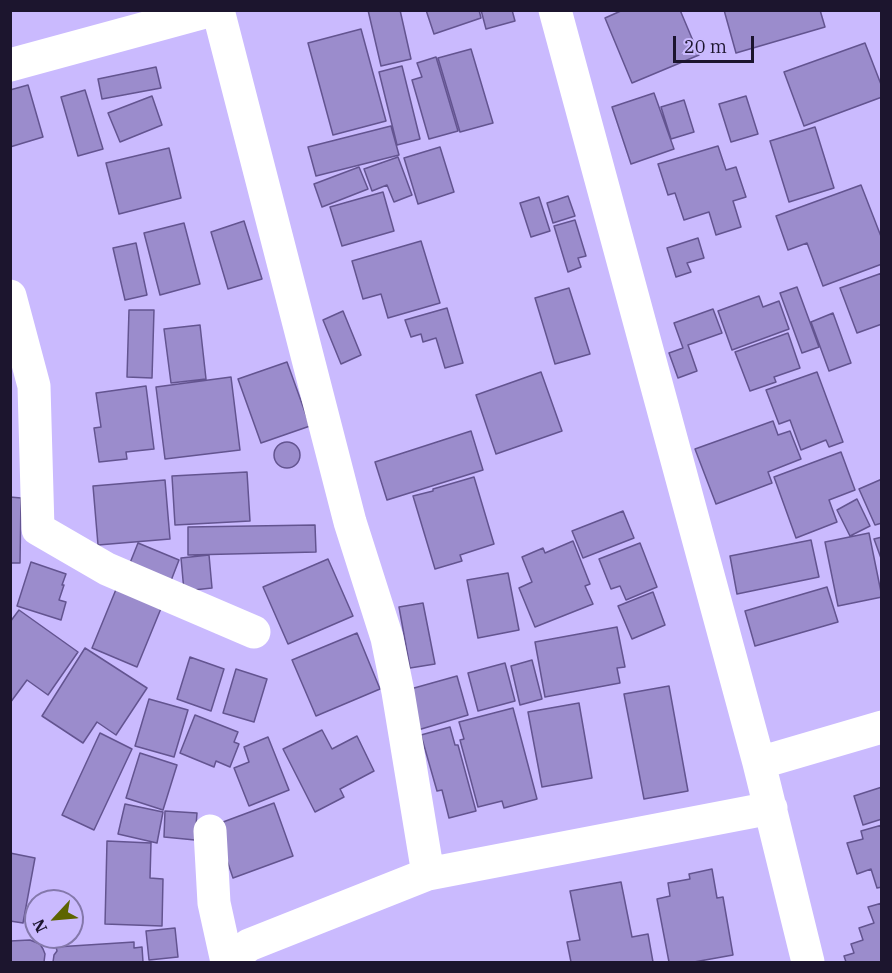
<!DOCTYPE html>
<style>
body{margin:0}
#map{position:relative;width:892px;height:973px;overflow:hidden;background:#cabafe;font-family:"IBM Plex Serif",serif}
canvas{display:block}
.frame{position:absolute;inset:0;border:12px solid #1c152e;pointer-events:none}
.north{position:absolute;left:24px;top:889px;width:60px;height:60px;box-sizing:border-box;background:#cabafe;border:2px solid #8478ab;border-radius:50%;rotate:244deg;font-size:16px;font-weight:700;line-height:24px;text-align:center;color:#1c152e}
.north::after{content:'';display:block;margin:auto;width:21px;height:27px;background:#5d6401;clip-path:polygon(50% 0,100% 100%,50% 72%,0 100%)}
.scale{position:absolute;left:673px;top:36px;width:81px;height:27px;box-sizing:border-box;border:3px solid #1c152e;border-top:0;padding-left:8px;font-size:18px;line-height:21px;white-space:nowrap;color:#1c152e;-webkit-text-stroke:4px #cabafe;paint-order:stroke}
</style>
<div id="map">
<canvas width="892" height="973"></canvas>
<div class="frame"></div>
<div class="north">N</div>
<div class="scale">20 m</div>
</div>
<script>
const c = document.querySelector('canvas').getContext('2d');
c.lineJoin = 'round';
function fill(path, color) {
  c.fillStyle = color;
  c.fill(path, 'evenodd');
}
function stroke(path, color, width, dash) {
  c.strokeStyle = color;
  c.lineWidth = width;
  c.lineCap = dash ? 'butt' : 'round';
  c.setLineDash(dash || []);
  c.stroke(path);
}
const building = new Path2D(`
 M368,10H400L411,59L381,66Z
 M426,10H479L481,18L434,34Z
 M481,10H512L515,21L486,29Z
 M623,10H680L699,55L632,83L605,18Z
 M724,10H820L825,27L736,53Z
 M361,29L386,121L333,135L308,43Z
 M865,43L882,87V97L804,126L784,72Z
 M471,49L493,123L460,132L438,58Z
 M436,57L458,131L429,139L412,80L422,77L417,63Z
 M402,66L420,139L397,145L379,72Z
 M156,67L161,88L102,99L98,79Z
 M28,85L43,137L10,147V90Z
 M85,90L103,149L78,156L61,97Z
 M654,93L674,149L631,164L612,107Z
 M152,96L162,125L120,142L108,113Z
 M746,96L758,134L731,142L719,104Z
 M684,100L694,132L671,139L661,107Z
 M391,126L399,155L316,176L308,147Z
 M815,127L834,188L789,202L770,141Z
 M718,146L726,170L736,167L746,197L733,201L741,227L716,235L709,212L684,220L675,193L668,195L658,164Z
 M440,147L454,192L418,204L404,158Z
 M169,148L181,198L119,214L106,163Z
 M398,157L412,195L394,202L387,185L372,191L364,169Z
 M359,167L368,189L322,207L314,184Z
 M861,185L882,239V264L823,286L807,243L788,250L776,216Z
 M383,192L394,231L342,246L330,207Z
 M568,196L575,216L553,223L547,203Z
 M539,197L550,231L531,237L520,203Z
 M575,220L586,256L578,258L581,267L568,272L554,226Z
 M244,221L262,279L228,289L211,232Z
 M184,223L200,284L160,295L144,233Z
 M698,238L704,258L687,263L691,272L676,277L667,248Z
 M421,241L440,303L388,318L381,294L363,299L352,261Z
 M136,243L147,295L125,300L113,248Z
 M882,273V324L857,333L840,288Z
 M797,287L819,347L802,353L780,293Z
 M569,288L590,354L555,364L535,298Z
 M759,296L763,307L779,301L789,329L732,350L718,311Z
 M447,308L463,363L445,368L436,338L423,342L421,334L411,337L405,320Z
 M713,309L722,333L688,345L697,371L678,378L669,353L683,348L674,323Z
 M129,310H154L152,378L127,377Z
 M343,311L361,355L341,364L323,320Z
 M833,313L851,363L829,371L811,322Z
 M200,325L206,379L171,383L164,329Z
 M788,333L800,368L774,377L776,382L750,391L735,352Z
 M287,362L310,426L261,443L238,379Z
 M541,372L562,431L496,454L476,395Z
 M817,372L843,442L829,447L826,440L801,450L790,420L779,424L766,390Z
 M231,377L240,450L165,459L156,387Z
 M146,386L154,449L126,452L127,459L99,462L94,428L101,427L96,393Z
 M773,421L778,435L790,431L801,459L768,472L772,483L716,504L695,449Z
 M471,431L483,470L387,500L375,462Z
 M274 455a13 13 0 1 1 26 0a13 13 0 1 1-26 0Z
 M841,452L855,490L829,500L837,522L796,538L774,477Z
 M247,472L250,521L175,525L172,476Z
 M474,477L494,544L460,555L462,561L435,569L413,496L433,491V489Z
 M882,479V523L875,525L859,489Z
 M165,480L170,539L98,545L93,486Z
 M10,497L21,498L20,563H10Z
 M857,499L870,526L850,536L837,510Z
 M623,511L634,538L583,558L572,531Z
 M315,525L316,552L188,555V527Z
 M869,533L882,597L838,606L825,542Z
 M882,537V561L874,539Z
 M811,540L819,577L737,594L730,556Z
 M573,541L590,584L585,586L593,604L535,627L519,588L532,582L522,557L543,548L545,553Z
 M138,543L179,560L167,591L126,573Z
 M640,543L657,587L626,600L620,586L611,589L599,559Z
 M209,555L212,588L184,591L181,558Z
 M328,559L353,616L288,644L263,587Z
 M31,562L66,574L62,585H64L59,600L66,602L61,620L17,606Z
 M508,573L519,630L478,638L467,580Z
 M117,587L162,606L137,667L92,648Z
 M827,587L838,622L755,646L745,611Z
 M653,592L665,625L632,639L618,606Z
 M423,603L435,664L410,668L399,607Z
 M19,610L78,652L48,695L27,680L10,703V622Z
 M617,627L625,667L617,668L620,683L545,697L535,642Z
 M357,633L380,689L316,716L292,660Z
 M85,648L147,688L116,735L97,722L83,743L42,716Z
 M190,657L224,669L211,711L177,699Z
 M532,660L542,699L520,705L511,666Z
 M505,663L515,701L478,711L468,673Z
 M236,669L267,679L254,722L223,713Z
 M457,676L468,715L418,730L407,690Z
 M669,686L688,791L644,799L624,694Z
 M149,699L188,710L174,757L135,746Z
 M579,703L592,778L542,787L528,712Z
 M513,708L537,799L504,808L502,801L478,807L460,740L464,739L459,722Z
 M195,715L238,732L234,742L239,744L230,767L216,761L214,767L180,753Z
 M450,727L455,745H458L476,811L449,818L442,790L437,791L421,735Z
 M322,730L332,749L357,736L374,771L340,789L344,797L315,812L283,749Z
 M100,733L132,749L94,830L62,815Z
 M268,737L289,790L249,806L234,768L249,762L244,747Z
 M140,753L177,765L163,810L126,798Z
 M882,787V819L863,825L854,796Z
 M274,803L293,856L233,878L215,825Z
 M125,804L163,812L157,843L118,834Z
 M165,811L197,813L195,840L164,837Z
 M882,825V887L877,888L871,869L857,874L847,843L863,839L861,831Z
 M107,841L151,843L150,878L163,879L162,926L105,924Z
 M10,853L35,858L23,923L10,921Z
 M712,869L717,898L723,897L733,955L694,962H669L657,899L670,896L668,883L690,879L689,874Z
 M621,882L632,937L648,934L653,962H571L567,942L580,940L570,891Z
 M882,903V962H846L844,956L854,953L851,944L863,940L859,928L874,923L868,907Z
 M175,928L178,957L149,960L146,931Z
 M30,940L40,944L43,949L45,954L44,962H10V941Z
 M134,942V948L142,947L143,962H53L54,955L57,951L56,947Z`);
fill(building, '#9b8ccc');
stroke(building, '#635490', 1.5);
stroke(new Path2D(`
 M218,10L350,522L387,638L398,692L428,874
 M555,10L759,763L808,962
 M10,296L34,386L38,529L107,569L254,632
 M759,763L882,727
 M210,831L214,903L227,962
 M227,962L249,945L428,874L771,808`), '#fff', 33);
stroke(new Path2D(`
 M10,65L212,10`), '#fff', 33);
</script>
